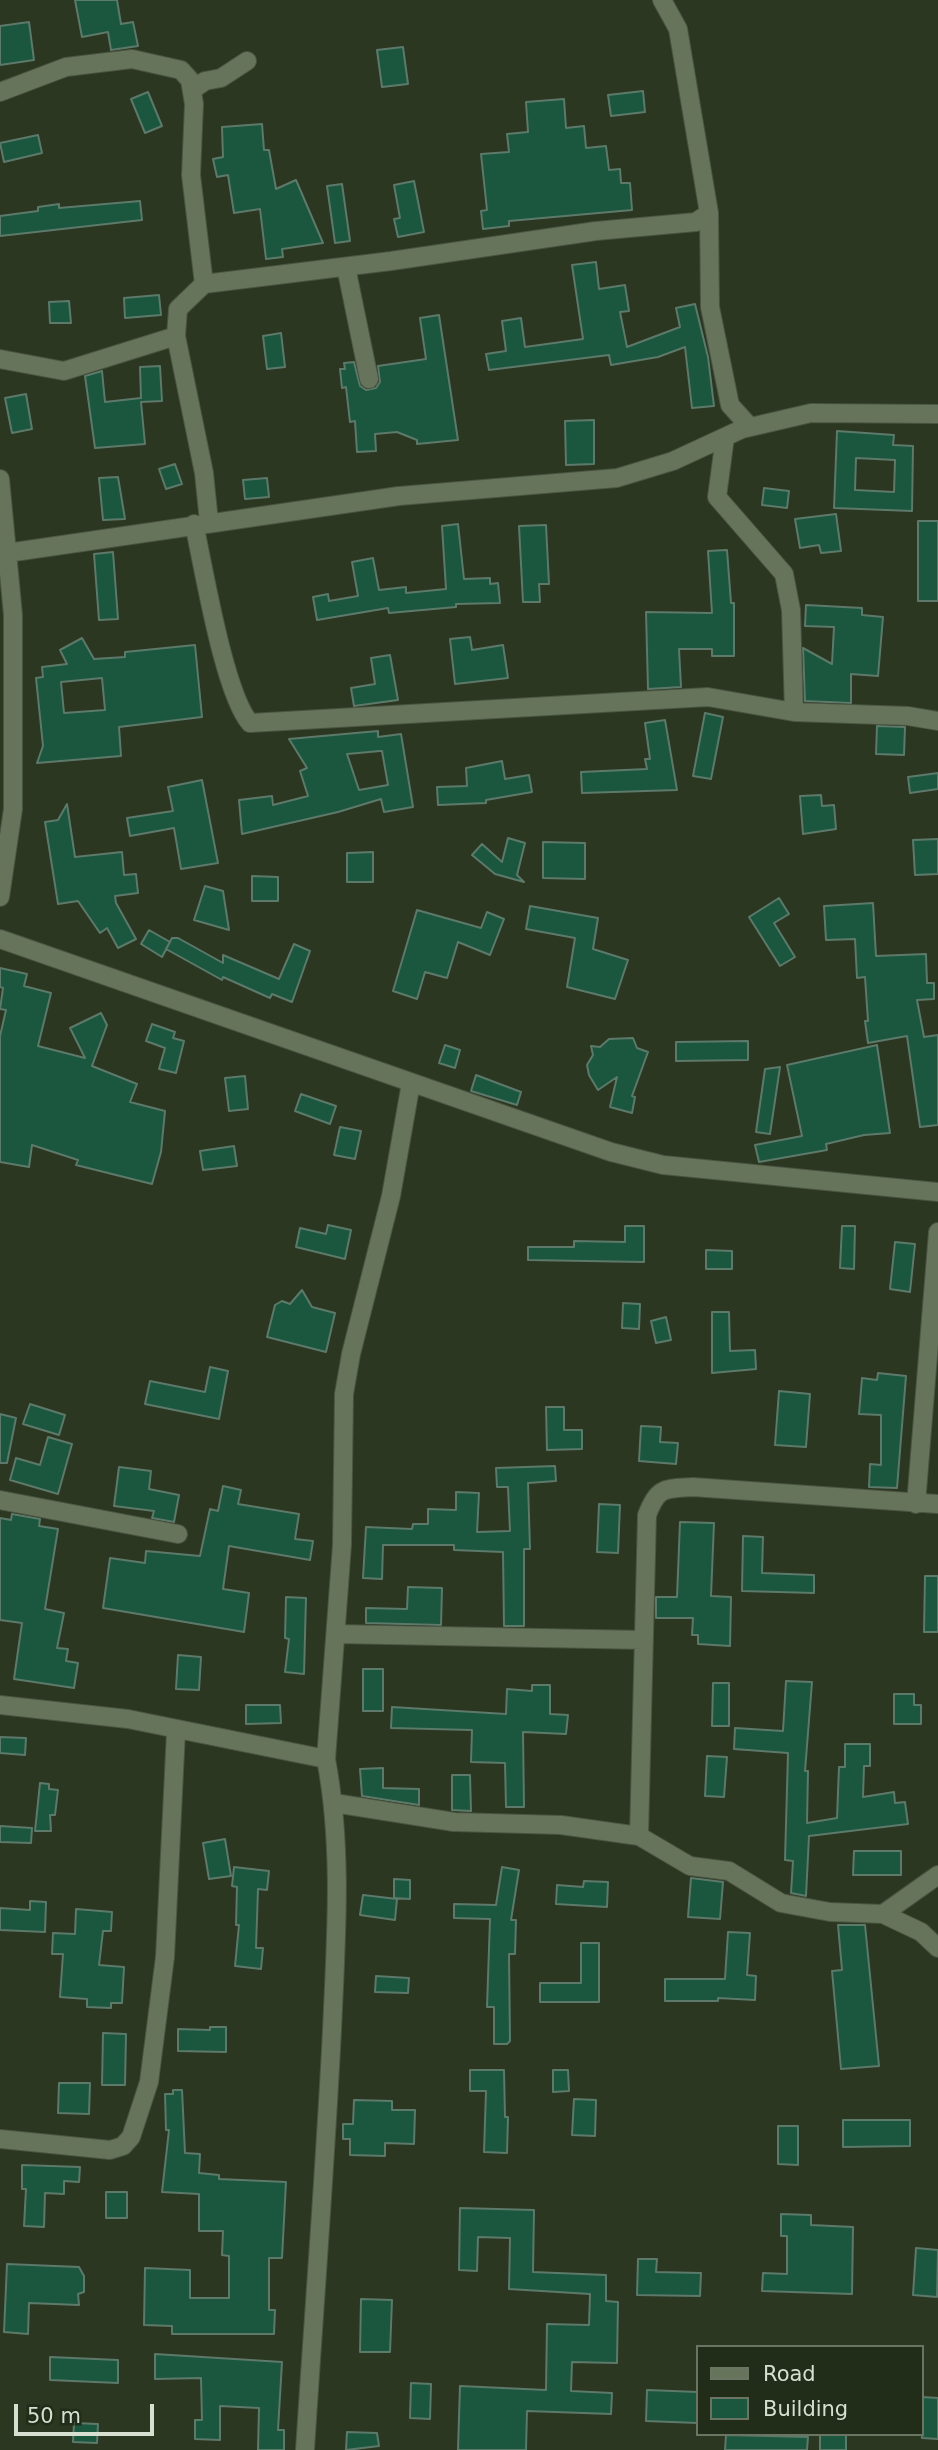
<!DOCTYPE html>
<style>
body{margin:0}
#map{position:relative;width:938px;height:2450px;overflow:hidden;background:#2b3721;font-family:"DejaVu Sans",sans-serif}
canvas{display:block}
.legend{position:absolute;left:696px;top:2345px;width:228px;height:91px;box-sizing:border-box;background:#212d18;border:2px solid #6a7462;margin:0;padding:9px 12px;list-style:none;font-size:21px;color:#d7dfd1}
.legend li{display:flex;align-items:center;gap:14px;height:35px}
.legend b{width:35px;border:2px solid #6a7462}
.scale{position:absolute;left:14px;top:2404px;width:140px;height:32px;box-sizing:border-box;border:4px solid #d7dfd1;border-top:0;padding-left:9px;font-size:21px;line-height:24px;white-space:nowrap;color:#d7dfd1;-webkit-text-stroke:5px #212d18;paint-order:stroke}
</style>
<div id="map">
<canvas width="938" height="2450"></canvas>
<ul class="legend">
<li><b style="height:9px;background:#66745b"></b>Road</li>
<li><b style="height:19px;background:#1b563e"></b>Building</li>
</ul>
<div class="scale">50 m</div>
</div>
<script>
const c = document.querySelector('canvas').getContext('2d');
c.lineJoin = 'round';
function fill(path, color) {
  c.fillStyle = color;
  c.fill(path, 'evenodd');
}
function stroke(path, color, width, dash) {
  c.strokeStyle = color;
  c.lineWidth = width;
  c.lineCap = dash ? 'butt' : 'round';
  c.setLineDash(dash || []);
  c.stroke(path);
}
const building = new Path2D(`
 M75,0H117L121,24L133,22L138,46L111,50L108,32L82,37Z
 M29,22L34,60L0,65V26Z
 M403,47L408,84L382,87L377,50Z
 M643,91L645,112L611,116L608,95Z
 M148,92L162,126L145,133L131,99Z
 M564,99L566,128L584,126L586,148L606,146L609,170L620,169L621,183H630L632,210L509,221V226L483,229L481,211L487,210L481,154L509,152L507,134L528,132L526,102Z
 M262,124L264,150H269L276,189L296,180L323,243L282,249L283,257L266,259L260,209L234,213L228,175L217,177L213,159L223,157L222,127Z
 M38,135L42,153L4,162L0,143Z
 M414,181L424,232L398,237L394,219L400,218L394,185Z
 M342,184L350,241L335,243L327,186Z
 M140,201L142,220L0,236V216L38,211V207L59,204V208Z
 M596,262L599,289L625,285L629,311L620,312L627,347L680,327L676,308L695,304L708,357L714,406L692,408L685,347L658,357L611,365L609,355L489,370L486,354L506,351L502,321L521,318L525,347L583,339L572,265Z
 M159,295L161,315L125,318L124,298Z
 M69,301L71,323H50L49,302Z
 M439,315L458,440L417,444V440L397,432L375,434L376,451L357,452L355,421L350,422L346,387L342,388L340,369H345L344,363L354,362L360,386L366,390L376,388L380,382L378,366L426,359L420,318Z
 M281,333L285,367L267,369L263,336Z
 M160,366L162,401L141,402L145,444L95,448L85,376L102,371L105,402L141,398L140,367Z
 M26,394L32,429L12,433L5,398Z
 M594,420V464L566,465L565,421Z
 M837,431L894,435L893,445L913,446L912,511L834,508ZM856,458L895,460L894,492L855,490Z
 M175,464L182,484L166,489L159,469Z
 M118,477L125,519L103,520L99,478Z
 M267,478L269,497L245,499L243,480Z
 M764,488L789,491L787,508L762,505Z
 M836,514L841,551L821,553L819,545L800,548L795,519Z
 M918,521H938V601H918Z
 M458,524L464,579L490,578V584L498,583L500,603L456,604V607L389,613L388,608L317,620L313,597L328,594L329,601L358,596L352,562L373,558L379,590L406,587V593L446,589L442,526Z
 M546,525L549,584H539L540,602H523L519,526Z
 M727,550L731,603H734V656H712V649H679L681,687L648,689L646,612L712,613L708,551Z
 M113,552L118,619L99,620L94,554Z
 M806,605L862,608V615L883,617L878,676L851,674V703L805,701L803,648L832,664L834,627L805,626Z
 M470,637L472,650L503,645L508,678L455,684L450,639Z
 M82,638L94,659L125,657V652L195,645L202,717L119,727L121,756L37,763L43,746L36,678L43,677L42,667L67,664L60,650ZM102,678L105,710L64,713L61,682Z
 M390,655L398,700L354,706L351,688L375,684L371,658Z
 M705,713L723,717L711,779L693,776Z
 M665,720L677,790L582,793L581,772L647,769L645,759H650L645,723Z
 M877,726L905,727L904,755L876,754Z
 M378,731V737L401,734L413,807L384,812L381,799L338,812L242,834L239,800L272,796L273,805L308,796L300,771L307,768L289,739ZM380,751H382L388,785L359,790L347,754Z
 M502,761L505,779L529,775L532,792L486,800V803L438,805L437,787L467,786L466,768Z
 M938,773V789L910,793L908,777Z
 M202,780L218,863L181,869L174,828L130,836L127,818L173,811L168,787Z
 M821,795L822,806L834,805L836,829L803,834L800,796Z
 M67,804L75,857L122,852L124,875L136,874L138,893L115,896L116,903L136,939L118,948L107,928L100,933L78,901L58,904L45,822L58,820Z
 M508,838L525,843L517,875L524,882L495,874L472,855L482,844L502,862Z
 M938,839V874L915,875L913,840Z
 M543,842L585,843V879L543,878Z
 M373,852V882H347V853Z
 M252,876L278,877V901H252Z
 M205,886L223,891L229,930L194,920Z
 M779,898L789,914L774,923L795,957L780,966L749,917Z
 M873,903L876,956L926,954L927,983H934V999L917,1000L924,1037L938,1035V1125L920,1127L907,1036L868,1043L865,1021H868L865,977L857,978L855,939L826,940L824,906Z
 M530,906L598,918L593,949L628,960L615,999L567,987L575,938L526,929Z
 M417,910L481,928L487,912L504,919L490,955L458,942L447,978L425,972L417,999L393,991Z
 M149,930L170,942L162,957L141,944Z
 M172,938H178L223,963V955L279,979L294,944L310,951L292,1002L272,994L270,998L223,977L222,980L166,949Z
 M0,968L27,974L24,986L51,993L38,1046L85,1058L70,1028L101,1013L107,1025L92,1066L137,1084L130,1102L165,1111L161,1152L152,1184L76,1165L78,1160L32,1145L29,1167L0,1162V1036L6,1010L0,1009L3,988L0,987Z
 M152,1024L175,1032L173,1038L184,1041L176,1073L159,1069L165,1048L146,1041Z
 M633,1038L637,1048L648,1052L632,1096L635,1097L632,1113L610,1107L617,1077L598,1090L589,1075L587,1065L593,1055L591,1046L600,1047L609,1039Z
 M748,1041V1060L676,1061V1042Z
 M445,1045L460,1050L455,1068L439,1063Z
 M877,1045L890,1133L864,1135L826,1144L827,1150L759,1162L755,1145L802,1136L787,1065Z
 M780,1067L770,1134L756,1132L765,1069Z
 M476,1075L521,1092L517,1105L471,1091Z
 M245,1076L248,1109L229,1111L225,1078Z
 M301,1094L336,1106L330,1124L295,1111Z
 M340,1127L361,1131L355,1159L334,1155Z
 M234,1146L237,1166L203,1170L200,1151Z
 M328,1225L351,1230L345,1259L296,1247L300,1228L326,1234Z
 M625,1226H644V1262L528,1260V1247H574V1241L625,1242Z
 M842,1226H855L854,1269L840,1268Z
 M895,1242L915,1244L910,1292L890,1289Z
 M706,1250L732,1251V1269H706Z
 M302,1290L312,1307L335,1313L326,1352L267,1337L275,1305L282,1301L290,1304Z
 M623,1303L640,1304L639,1329L622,1328Z
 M712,1312H729L730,1351L755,1350L756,1369L712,1373Z
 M666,1317L671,1340L656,1343L651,1321Z
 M210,1367L228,1371L219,1419L145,1404L150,1381L205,1392Z
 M878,1373L906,1376L897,1488L869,1487L870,1464L881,1465V1415L859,1414L862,1378L877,1380Z
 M779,1391L810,1394L806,1447L775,1445Z
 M30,1404L65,1415L59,1435L23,1424Z
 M546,1407H564V1430H582V1449L547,1450Z
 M0,1414L16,1418L7,1463H0Z
 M641,1426L661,1427L660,1442L678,1443L676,1464L639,1461Z
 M48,1437L72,1444L58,1494L10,1480L16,1458L40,1465Z
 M555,1466L556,1481L528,1483L530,1549H524V1626H504L503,1552L454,1550V1545H383L382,1579L363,1578L366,1527L412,1529L413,1524H428V1509L456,1510V1492L479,1493L477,1532L510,1531L508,1487H497L496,1468Z
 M119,1467L151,1471L149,1489L179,1495L174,1522L152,1518L154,1511L114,1506Z
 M223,1486L241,1490L238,1504L299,1514L295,1539L313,1541L310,1560L229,1546L223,1589L249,1593L244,1632L103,1608L110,1558L145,1563L146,1551L200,1556L210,1509L218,1511Z
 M599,1504L620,1505L618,1553L597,1552Z
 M12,1514L40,1519L39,1526L58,1529L45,1609L64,1613L57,1648L68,1649L66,1661L78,1663L74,1688L14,1679L22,1623L0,1620V1518L11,1520Z
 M680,1522L714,1523L711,1596L731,1597L730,1646L698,1644V1635H692L693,1618H656V1597H677Z
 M743,1536L763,1537L762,1573L814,1575V1593L742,1591Z
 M925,1576H938V1632H924Z
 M408,1587L442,1588L441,1625L366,1623V1608L407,1609Z
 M286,1597L306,1598L304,1674L285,1672L289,1639L285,1638Z
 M178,1655L201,1657L199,1690L176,1689Z
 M363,1669H383V1711H363Z
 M786,1681L812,1682L805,1771H808L807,1823L837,1818L839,1767H845V1744H870V1766H864L863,1797L894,1792L895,1803L905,1802L908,1824L809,1836L806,1896L791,1893L793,1861L785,1860L788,1753L734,1749L735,1728L783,1731Z
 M713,1683H729V1726H712Z
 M532,1685H550V1714L568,1715L566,1734L523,1732L524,1807H506L505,1763L471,1762L472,1730L391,1728L392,1707L506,1714L507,1689L532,1691Z
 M894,1694H914V1705H921V1724H894Z
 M246,1705H280L281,1723L246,1724Z
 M0,1737L26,1738L25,1755L0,1753Z
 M707,1756L727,1757L724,1797L705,1796Z
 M383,1768V1788L419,1789V1805L362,1796L360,1769Z
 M452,1775H470L471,1811L452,1810Z
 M40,1783L49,1784V1789L58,1790L55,1815H50L51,1831H35Z
 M0,1826L32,1828L31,1843L0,1842Z
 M225,1839L231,1876L209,1879L203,1843Z
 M854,1851H901V1875H853Z
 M234,1867L269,1871L267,1890L258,1889L256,1948H263L261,1969L235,1966L239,1925H236L237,1887L232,1886Z
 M502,1867L519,1870L511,1920H516L515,1954H509L510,2041L507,2044H494V2007H487L490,1919L454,1918V1904L496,1905Z
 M691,1878L723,1882L720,1919L688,1917Z
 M394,1879L410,1880V1899L394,1898Z
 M584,1881L608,1882L607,1907L556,1904L557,1885L583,1887Z
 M363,1895L397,1899L395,1920L360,1915Z
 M30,1901L46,1902L45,1932L0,1930V1908L30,1910Z
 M76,1909L112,1912L111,1931H103L99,1965L124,1967L122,2003H111V2008L87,2007V1999L60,1997L63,1954H52L53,1933L75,1934Z
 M838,1925H865L879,2066L841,2069L832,1971L842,1970Z
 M728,1932L750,1933L747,1975L756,1976L755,2000L718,1998V2001H665V1979H725Z
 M581,1943H599V2002H540V1983H581Z
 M376,1976L409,1978L408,1993L375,1992Z
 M210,2027H226V2052L178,2051V2029L210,2030Z
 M103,2033L126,2034L125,2085H102Z
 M470,2070H504L505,2117H508L507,2153L484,2152L486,2091H470Z
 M553,2070H568L569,2091L553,2092Z
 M59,2083H90L89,2114L58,2113Z
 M173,2090H182L185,2153L200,2154L199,2173L219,2175V2179L286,2182L282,2258H269V2310H275L274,2334H172V2326L144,2325L145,2268L190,2270V2298H229V2256L222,2255L223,2231H199V2194L162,2192L169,2130H166L165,2094H173Z
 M574,2099L596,2100L595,2136L572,2135Z
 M354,2100L392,2101V2110H415L414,2144L385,2143V2156L350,2155V2139H343V2124H353Z
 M843,2120H910V2146L843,2147Z
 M778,2126H798V2165L778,2164Z
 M22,2165L80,2167L79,2182L64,2181V2194L45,2193L44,2227L24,2226L26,2189H22Z
 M106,2192H127V2218H106Z
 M460,2208L534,2210L533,2272L606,2275V2301L618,2302L617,2363L572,2362L571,2391L612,2393L611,2414L527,2411L526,2450H458L460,2386L546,2390L547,2324L589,2325L590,2294L509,2289L510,2238L478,2237L477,2271L459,2270Z
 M781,2214L811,2215V2225L853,2227L852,2294L762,2291L763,2273L787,2274V2236H781Z
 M916,2248L938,2250L937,2297L913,2295Z
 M638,2259H657L656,2272L701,2273L700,2296L637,2295Z
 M7,2264L79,2267L84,2276V2292L78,2294L79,2305L29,2303L28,2334L4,2332Z
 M361,2299L392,2300L390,2352H360Z
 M155,2354L282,2362L278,2430H284V2450H258L259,2408L220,2406V2440L195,2439V2420H202L201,2378L155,2379Z
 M50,2357L118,2360V2383L50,2380Z
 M411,2383L431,2384L430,2419L410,2418Z
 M647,2390L698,2392V2423L646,2421Z
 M922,2397L938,2398V2439L922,2438Z
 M74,2423L98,2424L97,2443L73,2442Z
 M347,2432L377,2433L379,2446L346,2450Z
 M820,2434H846V2450H820Z
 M726,2435L808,2437L807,2450H725Z`);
fill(building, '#1b563e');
stroke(building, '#5c796a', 2);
const minor = new Path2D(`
 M662,0L678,29L709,213
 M192,90L205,81L221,78L247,61
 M0,92L66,67L132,59L181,70L190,80L194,104L191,175L204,284
 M346,267L369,379
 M0,359L64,371L176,336
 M725,437L717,497L784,574L791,610L794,712
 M0,479L13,615V809L0,897
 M209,522L204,473L176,336L178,309L204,284L391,261L596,231L696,222L709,213L710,307L730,405L750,427
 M194,524C204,569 224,693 250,723L708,697L794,712L908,716L938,721
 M7,553L399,496L617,478L673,461L742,429L811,413L938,414
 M0,939L611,1152L663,1165L938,1192
 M0,1500L178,1534
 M916,1504L938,1232
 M336,1634L644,1640
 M0,1705L128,1719L326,1759L342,1545L344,1394L351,1354L391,1196L411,1083
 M334,1803L454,1822L561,1825L639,1836L690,1866L729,1871L781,1903L830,1912L883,1914L921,1932L938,1948
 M639,1836L647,1515C658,1486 665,1489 693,1487L938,1504
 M883,1914L938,1875
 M0,2139L110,2150L123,2146L131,2137L149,2082L165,1957L176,1731
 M305,2450C314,2310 325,2170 332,2030C336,1939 343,1849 326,1759`);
stroke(minor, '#4a5442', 20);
stroke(minor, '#66745b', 18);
</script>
